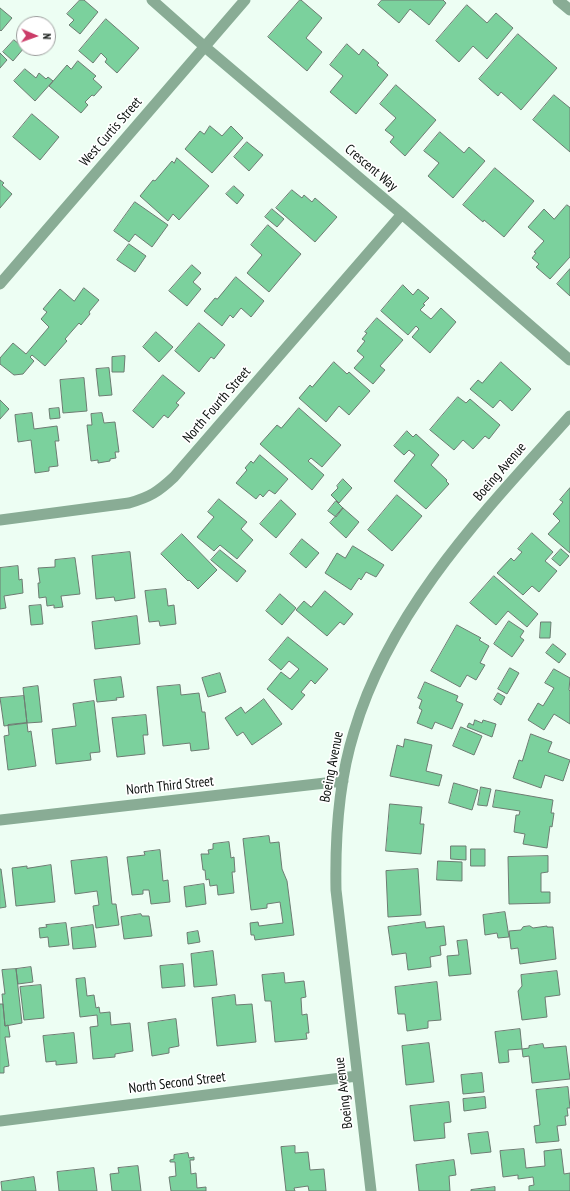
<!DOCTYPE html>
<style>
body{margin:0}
#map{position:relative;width:570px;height:1191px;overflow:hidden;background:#edfef3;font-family:"PT Sans Narrow",sans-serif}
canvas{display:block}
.north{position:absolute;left:16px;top:16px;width:40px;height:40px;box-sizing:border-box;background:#fff;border:1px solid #9d9f9e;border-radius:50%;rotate:92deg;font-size:11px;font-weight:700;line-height:16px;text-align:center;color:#0b100d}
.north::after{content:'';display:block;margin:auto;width:14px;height:18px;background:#cb3d69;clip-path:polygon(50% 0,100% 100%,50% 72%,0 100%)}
</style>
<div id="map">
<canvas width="570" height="1191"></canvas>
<div class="north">N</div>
</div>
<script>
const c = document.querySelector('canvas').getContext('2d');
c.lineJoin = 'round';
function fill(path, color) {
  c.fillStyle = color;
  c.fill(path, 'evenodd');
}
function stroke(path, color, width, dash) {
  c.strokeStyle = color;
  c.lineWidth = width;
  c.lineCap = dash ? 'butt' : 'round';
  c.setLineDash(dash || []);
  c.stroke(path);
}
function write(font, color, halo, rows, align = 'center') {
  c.font = font + ' "PT Sans Narrow",sans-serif';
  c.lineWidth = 3.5;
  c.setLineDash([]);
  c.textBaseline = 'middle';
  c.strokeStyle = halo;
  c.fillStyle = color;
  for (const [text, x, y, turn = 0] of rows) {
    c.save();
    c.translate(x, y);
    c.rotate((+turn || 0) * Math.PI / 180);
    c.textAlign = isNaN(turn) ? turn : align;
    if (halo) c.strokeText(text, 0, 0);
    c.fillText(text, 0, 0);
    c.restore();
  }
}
const building = new Path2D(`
 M80,0H84L98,12L80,34L69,25L74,20L67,14Z
 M300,0H301L322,18L306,38L322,52L307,71L268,37Z
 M382,0H443L446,3L429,25L410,9L399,23L378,5Z
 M467,5L487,23L496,13L513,28L487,59L473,46L459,62L436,41Z
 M0,8L12,18L1,31L0,30Z
 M106,19L139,48L117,73L105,62L107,59L101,53L93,63L79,51Z
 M518,34L557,68L521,110L501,92L498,96L479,79Z
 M14,40L24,48L13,61L3,52Z
 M347,44L359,55L363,49L379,63L377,65L388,75L356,114L330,92L343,76L330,65Z
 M0,53L7,60L0,68Z
 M78,61L96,76L93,79L102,87L94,96L92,95L85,102L88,105L81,113L49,86L67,65L71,69Z
 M25,69L36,78L39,73L46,79L48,77L53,81L35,101L14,81Z
 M396,85L436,120L405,156L390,142L394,137L385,130L396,118L380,104Z
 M554,95L570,108V152L533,120Z
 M32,114L59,137L40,160L13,137Z
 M210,126L222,136L231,126L243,138L212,173L185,149L200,131L204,134Z
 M440,132L464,153L469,147L485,161L453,198L428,176L439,163L424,151Z
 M247,142L263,155L249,171L234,157Z
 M177,158L209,186L179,220L173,214L168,221L140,196L153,180L155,181L172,161L174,163Z
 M495,168L534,201L504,237L484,220L483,222L463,205Z
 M0,180L4,183L2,185L12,194L0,208Z
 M234,186L244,195L237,204L226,194Z
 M292,190L302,198L304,195L312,202L315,198L337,217L315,242L276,208Z
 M135,202L168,225L152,247L135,234L129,242L114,231Z
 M567,205L570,207V257L550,279L536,267L539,264L532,258L536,253L534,252L544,241L528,227L544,209L554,219Z
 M272,209L284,219L277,227L265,217Z
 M268,225L301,254L269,292L247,273L262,255L251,245Z
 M129,244L146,256L135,272L117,260Z
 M192,265L201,273L193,282L201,289L187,306L169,291Z
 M570,269V296L557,284Z
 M236,277L264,301L251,317L241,308L233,318L230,315L222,326L204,311L215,298L217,299Z
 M403,285L413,295L418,289L429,298L423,304L425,305L420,310L431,319L441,308L456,322L430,353L412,337L419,329L416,326L408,335L381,311Z
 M84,288L99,300L89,312L90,314L81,325L79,323L65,339L67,341L45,366L32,355L30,357L34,361L23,374L14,375L0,364V358L13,343L26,354L49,327L41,319L47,312L43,309L60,289L74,301Z
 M377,318L403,340L380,366L385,370L373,384L354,368L364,357L357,351L365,341L362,339L367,333L365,332Z
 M199,323L225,345L214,359L211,357L199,372L175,351Z
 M156,332L173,347L159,362L143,347Z
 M125,356L124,372H112V357Z
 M334,362L347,374L349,372L370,391L349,415L339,406L326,422L299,398L310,385L312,387Z
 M501,362L531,389L512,411L500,400L493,408L470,389L478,380L482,383Z
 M109,368L112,395L99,396L96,369Z
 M163,375L185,393L176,403L179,405L168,418L164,415L153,428L133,411Z
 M84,378L87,411L63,413L60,380Z
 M458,397L466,403L470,399L500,425L489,439L485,436L473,449L463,440L454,450L430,430Z
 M0,400L9,409L0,419Z
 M59,408L60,418L50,419L49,409Z
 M299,408L341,445L322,467L311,458L308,461L324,475L312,490L260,444L277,425L281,428Z
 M32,413L34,429L57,426L59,441H55L58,466L49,467V471L35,473L31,440L18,442L15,415Z
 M102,413L104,423L115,422L119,452H115L116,458L110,459V461L98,463V460L91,461L87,425H92L91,414Z
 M407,431L413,437L416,434L439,455L431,465L447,480L446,481L449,484L426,509L394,481L415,455L409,450L404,455L394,446Z
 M260,455L288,479L275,494L269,490L263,497L260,494L256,499L236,483L247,470L245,468L251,461L253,463Z
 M343,479L352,488L339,503L331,495L338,488L337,486Z
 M570,488V553L548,534L560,521L553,514L563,502L560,500Z
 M397,495L422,516L392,551L368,530Z
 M219,499L247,522L241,529L253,540L237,559L220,545L214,551L197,537L214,517L208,512Z
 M281,500L296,514L276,538L260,524Z
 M336,501L343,508L336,517L328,511Z
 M343,508L359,522L346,538L330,523Z
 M532,533L553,552L545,561L557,571L539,592L532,586L523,595L497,573L511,558L514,561L522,552L518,549Z
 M182,534L217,570L198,589L189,580L188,581L161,554Z
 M302,539L319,553L306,568L290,554Z
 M353,546L384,565L376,577L366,572L361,580L359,578L351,590L325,573L337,553L345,558Z
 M561,549L569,556L560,566L552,559Z
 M220,550L246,571L237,582L211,560Z
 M130,552L135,598L115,601L114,597L96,599L92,556Z
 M75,558L80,594L61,596L63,607L54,608V605L47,606L46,597L39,598L38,583H40L38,568L55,567V560Z
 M18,566L19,580L22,579L23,593L4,596L6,608L0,609V568Z
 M494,576L538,614L527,627L508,611L496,625L470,603Z
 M166,589L168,606L174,605L176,624L160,626L159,621L149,622L145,591Z
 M325,591L353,614L344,625L340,622L327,636L296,610L304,601L311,607Z
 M280,594L296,608L282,625L266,611Z
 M41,605L43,624L31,625L29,606Z
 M137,616L140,644L95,649L92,622Z
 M509,621L524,631L520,637L524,640L512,657L494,644Z
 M541,622H551L550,638H540Z
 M457,625L481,638L479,640L489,646L480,663L485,665L476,680L467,675L460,687L431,671Z
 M288,637L328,669L315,684L311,680L301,692L305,695L292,710L267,689L281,672L290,679L299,669L289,661L281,670L269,660Z
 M553,644L566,654L559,663L546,653Z
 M510,668L519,673L507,694L498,689Z
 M554,669L570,678L569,690L570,691V724L554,714L544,730L528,720L538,703L543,706L554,688L545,683Z
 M220,673L226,692L208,697L202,678Z
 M121,677L124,697L116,698L117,700L97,702L94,680Z
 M425,682L458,696L456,701L463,704L452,729L435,722L432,729L417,723L422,710L419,708L422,700L418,698Z
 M180,685L181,695L199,693L202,712H205L209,749L191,751L190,743L163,746L157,687Z
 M38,686L42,722L27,723L23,688Z
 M498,693L505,697L501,705L494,700Z
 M24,696L27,723L4,726L0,698Z
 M264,699L282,724L252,745L243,732L237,736L225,718L241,707L245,713Z
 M94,701L100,752L90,753L91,760L56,764L52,729L76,726L73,704Z
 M146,715L148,735H143L145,754L117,757L112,718Z
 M475,720L482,723L483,720L496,724L492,737L467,727L469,723L473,725Z
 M27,723L28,732L31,731L36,766L8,770L4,736L9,735L8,725Z
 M461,727L482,736L474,755L453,746Z
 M531,734L552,742L548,752L570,760L563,781L545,775L541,788L513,778L519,760L522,761Z
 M405,739L432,745L426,771L442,775L439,786L390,776L397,745L403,747Z
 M454,783L478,790L472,810L449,803Z
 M481,787L491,789L487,806L478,805Z
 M496,790L553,800L551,813H554L552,827L550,826L547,848L523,844L525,834L514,832L516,815H519L520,811L493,807Z
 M390,804L422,807L420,824H424L421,854L386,851Z
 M269,836L270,843L279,842L282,869L287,881L294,935L255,940L254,935H251L250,923L258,922L259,926L283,923L280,902L267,904V908L251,910L243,839Z
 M229,842L231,858L234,857L235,872H232L234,893L218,895L217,885L210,886L209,879L206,880L205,870H203L201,854H209L208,850L213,849V844Z
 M451,846H466V860L451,859Z
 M471,849H485V866H471Z
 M160,850L163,881L168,880L170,902L151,904L149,890H143V894L132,895L127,857L145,855L144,852Z
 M548,856V872L541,873V892H550V903L509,904L508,857Z
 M107,857L112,904H116L119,925L96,928L93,906L99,905L97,891L75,894L71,861Z
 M438,861L462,862V881L437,880Z
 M51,865L55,902L16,906L12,868L27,866V868Z
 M0,869H1L6,907L0,908Z
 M418,869L421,915L388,917L386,871Z
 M204,884L206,904L186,907L184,887Z
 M505,912L509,937L498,938L497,933L485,935L483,915Z
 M141,914L142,916H149L152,936L124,939L121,917Z
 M425,922L426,928L444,926L446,945L440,946L441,955L430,957L431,967L408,970L406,953L392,955L388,927Z
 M66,923L69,945L49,947L48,937L40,938L39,928L47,927L46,925Z
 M93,925L96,947L73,949L71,928Z
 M530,926L533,928L547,926V927H553L556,959L520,964L518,948L511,949L509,931L521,930L523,927Z
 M198,931L200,942L188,944L187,933Z
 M467,940L471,974L449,976L447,956L459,955L457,941Z
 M213,951L217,985L194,987L191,954Z
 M183,964L185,986L162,988L160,966Z
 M31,967L33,982L18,984L16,969Z
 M16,969L22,1023L5,1026L2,994H5L2,970Z
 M557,971L560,995L545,997L547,1017L522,1020L518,991L522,986L521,975Z
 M284,973L285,983L304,981L306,997L301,998L302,1015L307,1014L309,1033H306L307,1039L275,1042L271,1001H265L262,975Z
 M85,978L87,996L94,995L96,1008L99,1007L100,1013L110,1012L111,1025L130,1023L133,1051L115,1054V1057L93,1059L90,1027L98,1026L97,1015L80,1017L76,979Z
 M437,982L441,1020L428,1021V1028L407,1031L405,1014H398L395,987Z
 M41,985L44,1018L24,1020L20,987Z
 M235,995L236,1005L252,1004L256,1042L217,1046L212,998Z
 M0,1004H3L5,1026L8,1025L10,1037H5L9,1066L4,1067V1073H0Z
 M176,1019L179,1046L169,1048V1053L152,1056L148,1023Z
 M520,1029L522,1049L508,1050L509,1062L499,1063L495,1032Z
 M74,1033L77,1063L56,1065V1061L46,1062L43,1036Z
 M429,1043L434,1082L406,1085L402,1046Z
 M543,1044L544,1048L566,1046L570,1079L532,1083L529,1056L523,1057L522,1049L529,1048V1046Z
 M482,1073L484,1092L463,1094L461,1075Z
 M568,1087L570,1108H567L568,1116H565L566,1125L557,1126L559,1141L536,1143L534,1126L540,1125L536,1090Z
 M485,1097L486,1108L464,1111L463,1099Z
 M449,1102L451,1122L444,1123L445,1138L414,1141L410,1106Z
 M488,1132L491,1152L471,1154L468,1134Z
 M295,1146V1153L308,1152L310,1170L324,1169L326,1191H309L308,1186L294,1188L295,1191H286L281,1147Z
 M524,1149L526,1168L545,1166L544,1151L561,1149L564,1174L570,1173V1191H529V1186L534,1185L533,1177L518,1179V1175L503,1177L500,1151Z
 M188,1153L189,1158L194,1157V1160H190L191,1174L196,1173L197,1188L206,1187V1191H171L169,1177L176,1176L175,1162H170V1160L174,1159V1155Z
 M454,1160L456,1175L449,1176L450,1191H419L416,1165Z
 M138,1166L141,1191H112L110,1174L119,1173L118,1168Z
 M94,1168L97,1191H59L57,1172Z
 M34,1177L36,1191H2L1,1182Z
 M495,1187V1191H471V1190Z`);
fill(building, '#7bd19d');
stroke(building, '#6d7c72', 1);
stroke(new Path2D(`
 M152,0L205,47L402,214L570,360
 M558,0L570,10
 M0,284L245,0
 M0,520L129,503C150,497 158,492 174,477L402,214
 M0,820L343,781
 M0,1121L357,1076
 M371,1191L336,890C335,838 338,783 354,732C391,607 485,511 570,416`), '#89ac95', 11);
write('14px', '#0b100d', '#fff', [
 ["West Curtis Street",111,132,-49],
 ["Crescent Way",371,168,40],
 ["North Fourth Street",217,405,-49],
 ["Boeing Avenue",500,472,-49],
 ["Boeing Avenue",332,767,-79],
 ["North Third Street",170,786,-6],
 ["North Second Street",177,1083,-7],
 ["Boeing Avenue",344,1093,-97]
]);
</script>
